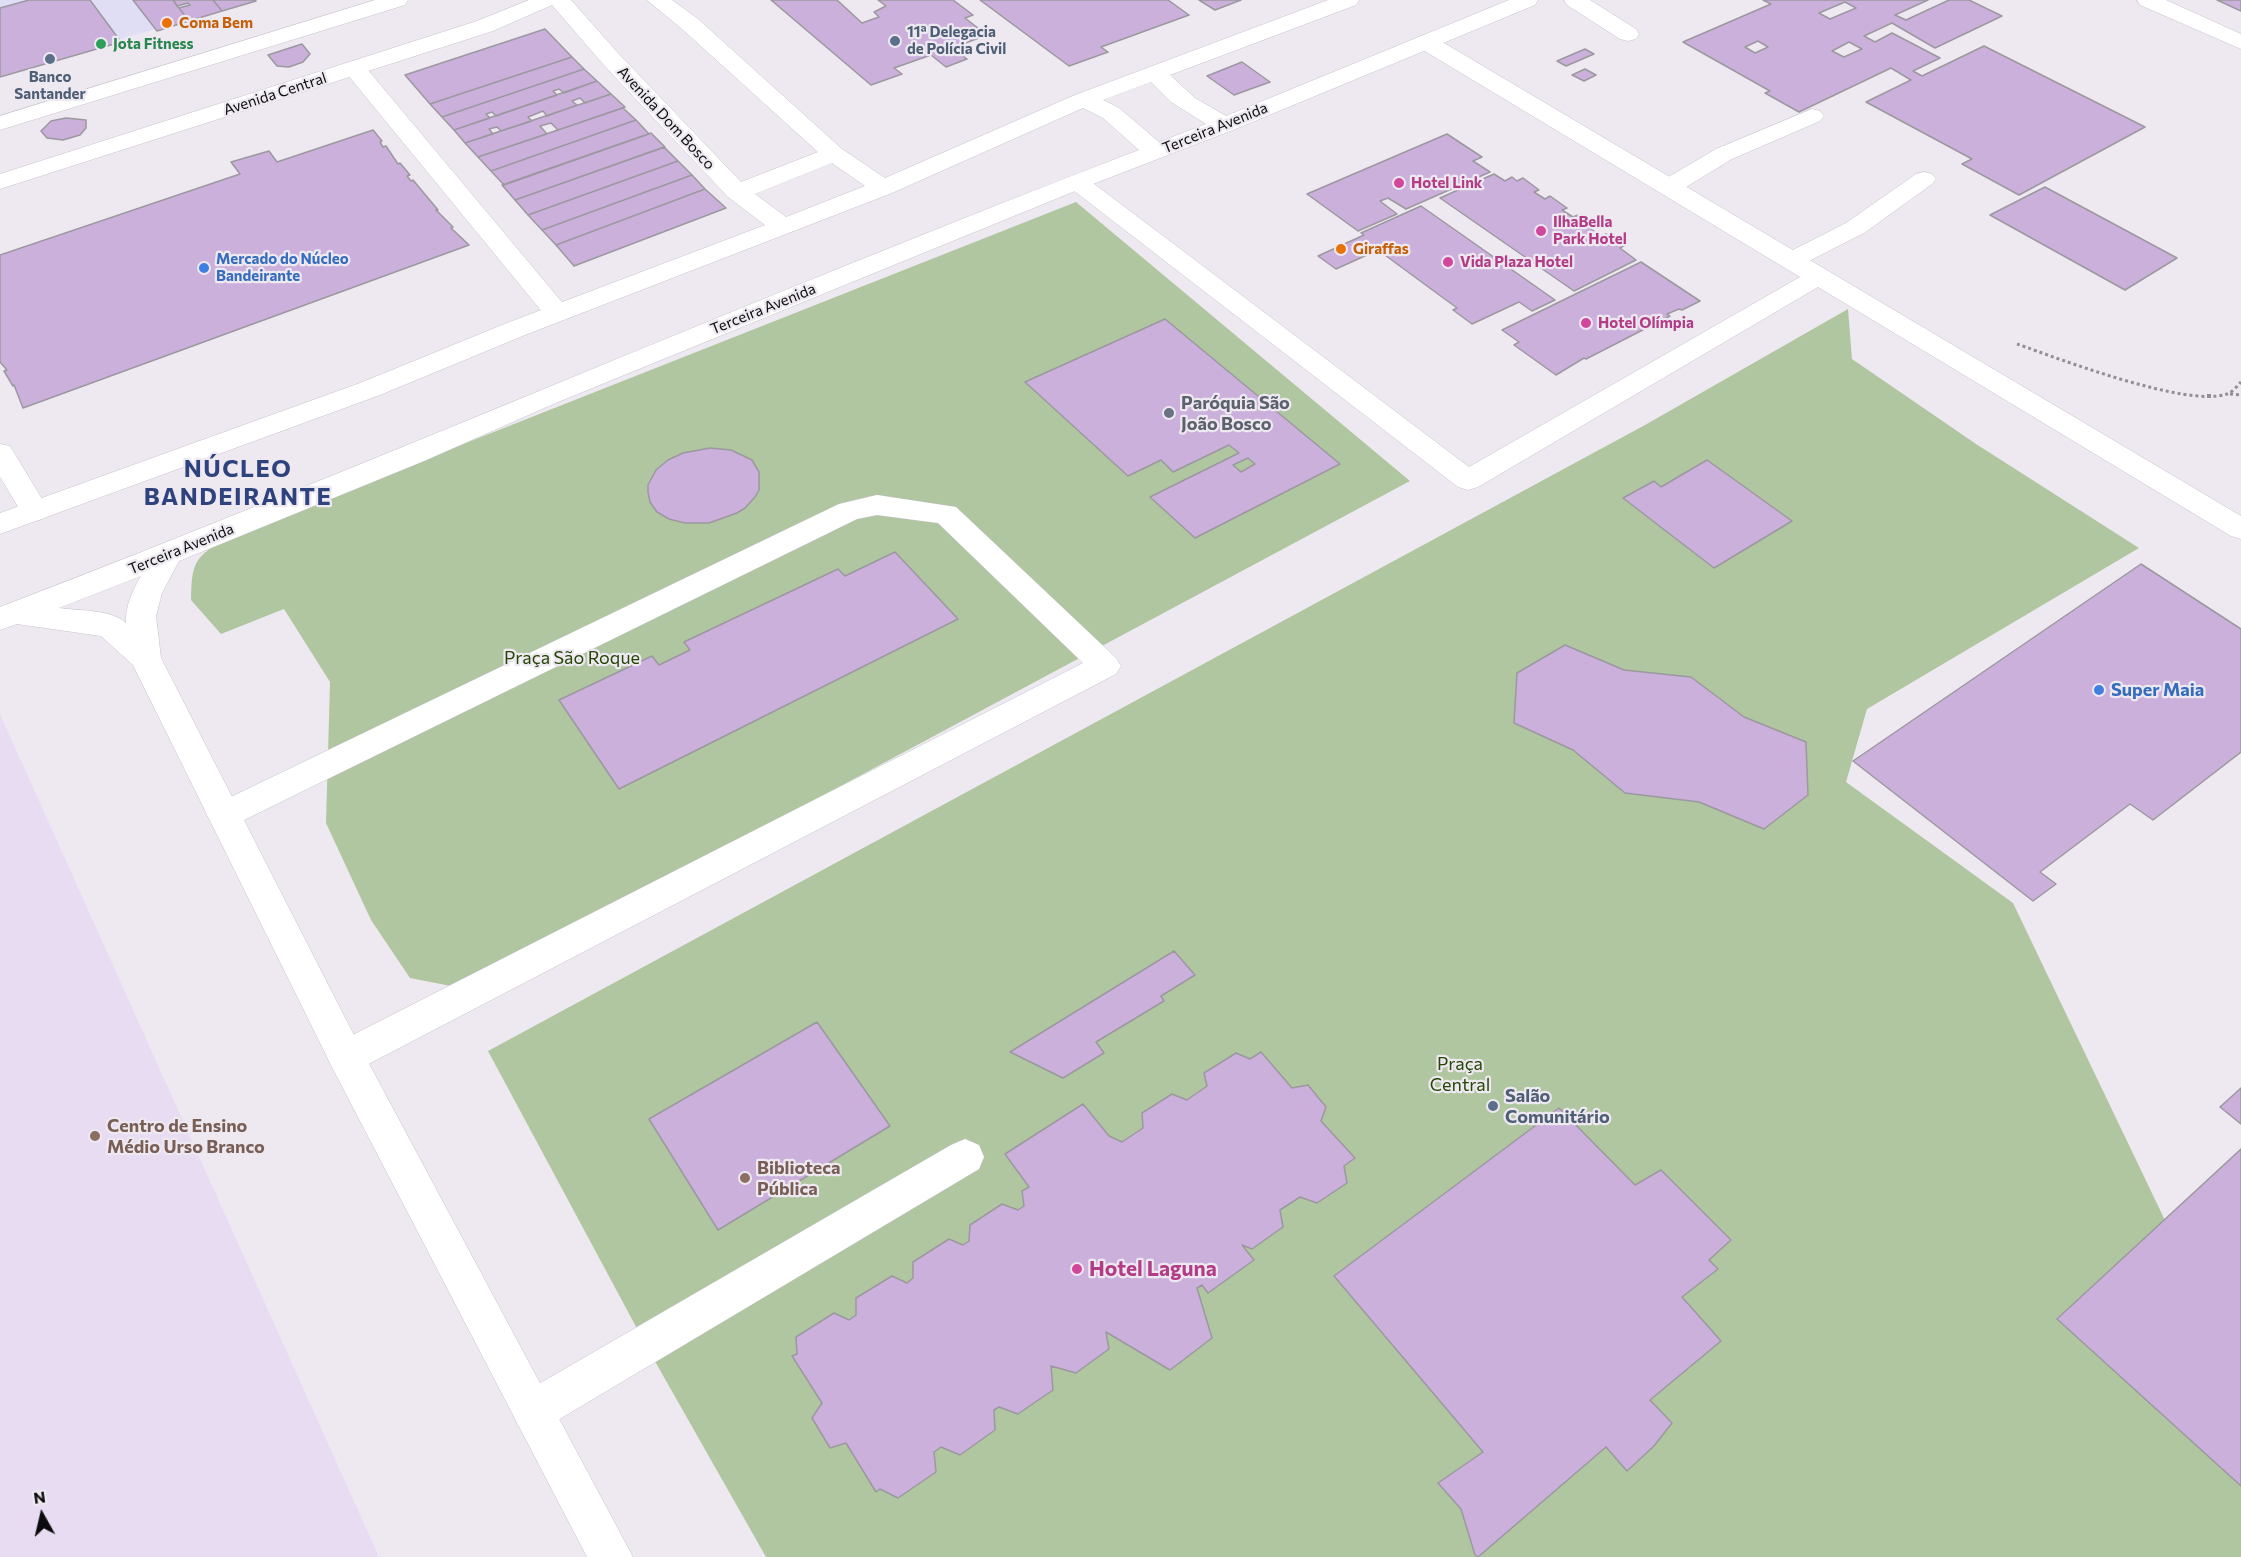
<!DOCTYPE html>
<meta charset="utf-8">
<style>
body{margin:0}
#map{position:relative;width:2241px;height:1557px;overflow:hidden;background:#eee9f1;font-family:Commissioner,sans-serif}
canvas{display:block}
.north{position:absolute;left:12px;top:1485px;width:60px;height:60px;-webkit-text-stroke:4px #eee9f1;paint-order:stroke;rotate:352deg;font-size:16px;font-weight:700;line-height:24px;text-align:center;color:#0c0b0d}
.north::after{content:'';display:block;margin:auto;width:21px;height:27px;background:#0c0b0d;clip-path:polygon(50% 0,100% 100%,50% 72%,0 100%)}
</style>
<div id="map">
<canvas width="2241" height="1557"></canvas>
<div class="north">N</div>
</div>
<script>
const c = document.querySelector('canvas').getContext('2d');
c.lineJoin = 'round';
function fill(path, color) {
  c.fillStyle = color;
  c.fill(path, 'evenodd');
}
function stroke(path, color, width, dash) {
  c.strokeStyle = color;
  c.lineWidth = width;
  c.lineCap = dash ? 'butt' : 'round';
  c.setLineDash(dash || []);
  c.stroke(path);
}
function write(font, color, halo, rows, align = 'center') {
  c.font = font + ' Commissioner,sans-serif';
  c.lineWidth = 4.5;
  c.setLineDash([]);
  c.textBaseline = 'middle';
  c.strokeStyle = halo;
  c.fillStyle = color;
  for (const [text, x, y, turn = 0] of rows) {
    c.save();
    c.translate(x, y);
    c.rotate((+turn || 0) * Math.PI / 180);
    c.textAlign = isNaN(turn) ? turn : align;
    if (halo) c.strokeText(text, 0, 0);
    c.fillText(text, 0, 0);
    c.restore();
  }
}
fill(new Path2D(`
 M0,0H254L0,75Z`), '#e0def4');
fill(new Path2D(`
 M0,714L379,1557H0Z`), '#e7dcf1');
fill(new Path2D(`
 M1076,202L1410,481L499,969L456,987L410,978L371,920L326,823L330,682L284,609L221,634L191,600C192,561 194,558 228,537Z
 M1848,309L1852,359L1976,444L2139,548L1867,709L1846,782L2013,903L2241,1379V1557H766L648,1349L488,1051L1645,425Z`), '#afc6a0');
const building = new Path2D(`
 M29,0H90L121,42L0,77V8Z
 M133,0H173L189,21L157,31Z
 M173,0H213L222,11L189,21L179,8L190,5L188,3L177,6Z
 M213,0H255L256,1L222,11Z
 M771,0H837L862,23L879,17L874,12L886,6L878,0H953L973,15L965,18L987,35L952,48L967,59L946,67L931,55L894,68L902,74L871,85Z
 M980,0H1168L1189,15L1101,47L1108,52L1069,66Z
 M1199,0H1241L1215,10Z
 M1763,0H1928L1895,15L1906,20L1949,0H1969L2002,16L1935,48L1892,23L1864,36L1875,42L1892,33L1940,58L1913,71L1922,76L1984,46L2145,127L2019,195L1962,164L1972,159L1866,102L1911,80L1891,68L1799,112L1765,93L1770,91L1683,42L1771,4ZM1845,2L1856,8L1830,19L1819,13ZM1758,41L1768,47L1755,53L1745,47ZM1849,42L1862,49L1844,57L1832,51Z
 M2217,0H2241V11Z
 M545,29L572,57L430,104L405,75Z
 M302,44L310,54L303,62L289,67L277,66L268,55Z
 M1585,49L1594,54L1566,66L1557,61Z
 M572,57L584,69L442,117L430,104Z
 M1242,62L1270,82L1234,95L1207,76Z
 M584,69L597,81L564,93L559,89L553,91L557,95L496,116L492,112L486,114L490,118L454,130L442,117Z
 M1585,69L1596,75L1584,81L1572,75Z
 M597,81L611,94L585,103L580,98L572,101L577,105L547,116L543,111L528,117L532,121L501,131L497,127L489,129L493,134L465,143L454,130Z
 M611,94L625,107L558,130L551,123L540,126L547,134L478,157L465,143Z
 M623,108L636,120L491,171L478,157Z
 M66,118L86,120V128L80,135L63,140L47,138L41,131L51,121Z
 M636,120L649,134L504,185L491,171Z
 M373,130L382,141L380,142L383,147L386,146L398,164L400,163L410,175L407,176L411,181L413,180L438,210H436L453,227L451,228L469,245L23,408L14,385L13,386L4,371L7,370L0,362V255L240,174L231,162L269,151L277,162Z
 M651,133L665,147L515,200L502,185Z
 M1447,134L1482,157L1473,161L1490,172L1406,209L1388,198L1380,201L1397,214L1358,231L1307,194Z
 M664,147L678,161L528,215L515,200Z
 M678,161L692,175L542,230L528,215Z
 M1494,174L1505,181L1512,177L1517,181L1523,178L1539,190L1534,192L1545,199L1550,196L1567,208L1562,210L1573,217L1578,215L1596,227L1591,229L1601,236L1606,234L1625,245L1620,248L1636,260L1574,291L1440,198Z
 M692,175L705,189L556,245L542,230Z
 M2045,187L2177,258L2125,290L1990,215Z
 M705,189L726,208L574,266L556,245Z
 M1421,206L1555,300L1532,311L1519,302L1472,324L1453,310L1457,308L1378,250L1336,269L1318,256L1364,235L1361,233Z
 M1641,262L1700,301L1682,310L1679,309L1667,314L1670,316L1586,359L1584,358L1556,375L1514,345L1519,342L1502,330Z
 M1165,319L1340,464L1195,538L1150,497L1239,453L1229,445L1173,472L1161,460L1128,476L1025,382ZM1248,458L1255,464L1241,472L1233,465Z
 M710,448L731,450L752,460L759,472V490L755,497L745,508L737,513L709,523H685L669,519L657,512L650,502L648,492V485L656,470L668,460L683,453Z
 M1707,460L1792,521L1714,568L1623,498L1654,481L1661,487Z
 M895,552L958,619L619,789L559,700L652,656L659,665L690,650L684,642L838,569L845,576Z
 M2141,564L2241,629V752L2153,820L2130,804L2040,872L2056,884L2033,901L1853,761Z
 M1565,645L1624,670L1691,677L1744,717L1806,742L1808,795L1764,829L1699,802L1625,793L1573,750L1514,723L1517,673Z
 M1174,951L1195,975L1161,996L1164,1001L1096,1042L1104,1053L1063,1078L1010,1052Z
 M817,1022L890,1126L718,1230L649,1119Z
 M1261,1052L1292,1088L1308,1085L1326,1107L1321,1121L1355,1158L1344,1166L1347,1183L1317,1203L1300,1197L1280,1210L1283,1227L1252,1249L1242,1245L1254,1260L1208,1293L1202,1285L1197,1288L1212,1338L1170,1370L1106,1332L1109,1349L1076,1373L1051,1366L1053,1390L1018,1414L999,1407L994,1410L995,1430L960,1455L941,1447L934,1452L936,1472L898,1498L880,1489L876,1492L846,1443L830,1448L812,1418L822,1403L792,1356L797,1354L796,1337L834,1313L849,1320L856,1315V1298L892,1276L907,1283L913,1278V1262L949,1239L963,1245L969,1241L970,1225L1002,1204L1018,1210L1024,1206L1022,1191L1029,1187L1005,1154L1083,1104L1109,1136L1122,1142L1143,1128L1142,1113L1172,1094L1187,1100L1207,1086L1204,1073L1236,1053L1250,1059Z
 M2241,1088V1124L2220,1107Z
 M1559,1108L1635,1185L1661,1170L1731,1240L1709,1260L1718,1269L1682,1297L1721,1341L1650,1400L1672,1423L1654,1446L1627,1471L1606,1447L1478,1557L1475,1555L1461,1509L1438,1483L1483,1452L1334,1276Z
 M2241,1149V1486L2057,1319Z`);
fill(building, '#cbb0dc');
stroke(building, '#9c989f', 1.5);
const service = new Path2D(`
 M1564,0H1590L1636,29L1639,34L1636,39L1628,41L1620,39L1567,5Z
 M355,62L363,64L566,307L570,313L566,319L557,321L548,319L347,74L344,69L347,64Z
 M1812,109L1820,111L1824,116L1820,121L1732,159L1678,192L1669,194L1660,192L1657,187L1660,182L1716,149Z
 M1924,172L1932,174L1936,179L1932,184L1864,233L1801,265L1792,268L1783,265L1779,260L1783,255L1846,223L1916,174Z
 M0,444L10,446L45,504L49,511L45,518L35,521L25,518L0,477Z
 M877,495L956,507L1116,658L1121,666L1116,674L359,1069L346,1073L333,1069L327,1057L333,1045L1083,663L938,523L877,515L857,519L236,824L224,828L212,824L207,815L212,806L839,504Z
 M965,1139L979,1145L984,1157L979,1169L548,1426L533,1432L518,1426L512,1411L518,1396L951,1145Z`);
const minor = new Path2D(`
 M2137,0H2166L2241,34V49L2140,5Z
 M1426,35L1434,37L2241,516V539L2231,536L1818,287L1478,487L1468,490L1458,487L1069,187L1065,182L1069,177L1077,175L1085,177L1469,467L1800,277L1418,47L1415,42L1418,37Z`);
const tertiary = new Path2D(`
 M375,0H408L405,5L0,130V116Z
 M529,0H571L618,53L741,182L818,152L682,29L647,0H672L698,19L842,149L885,178L1075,95L1328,0H1359L1356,5L1170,75L1195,98L1226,116L1509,0H1538L1535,5L1233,130L1085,187L558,402L424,461L179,561L162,593L156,616L161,658L359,1045L633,1557H587L333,1069L133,665L101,636L17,624L0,630V607C382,461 757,296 1139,150L1103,118L1083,108L892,193L525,335L380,395L0,534V513L360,383L507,323L765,225L728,197L602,63L552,5L493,31L0,189V174L477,21ZM1151,82L1171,102L1206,124L1159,142L1119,108L1103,100ZM832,163L865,186L786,217L755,194ZM141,576C133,590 125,606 126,623C111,609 79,611 59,608Z`);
stroke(service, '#c6c2ca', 1);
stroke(minor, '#c6c2ca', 1);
stroke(tertiary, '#c6c2ca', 1);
stroke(new Path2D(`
 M2017,344C2060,359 2187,408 2227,394C2233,392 2237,386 2241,382
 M2230,394L2241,395`), '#928f94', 3, [3, 3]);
stroke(new Path2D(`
 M2207,396H2211`), '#928f94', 4, [4.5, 4.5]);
fill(service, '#fff');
fill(minor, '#fff');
fill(tertiary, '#fff');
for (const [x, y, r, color] of [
 [167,23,6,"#e8710a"],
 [895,41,6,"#5c6f8a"],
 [101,44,6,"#2e9e5b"],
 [50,59,6,"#5c6f8a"],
 [1399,183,6,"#d1479c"],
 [1541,231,6,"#d1479c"],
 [1341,249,6,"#e8710a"],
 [1448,262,6,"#d1479c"],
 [204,268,6,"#3f7fe0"],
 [1586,323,6,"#d1479c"],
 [1169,413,6,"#6b7280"],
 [2099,690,6,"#3f7fe0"],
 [1493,1106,6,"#5c6f8a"],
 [95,1136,6,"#8d6e63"],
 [745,1178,6,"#8d6e63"],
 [1077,1269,6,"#d1479c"]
]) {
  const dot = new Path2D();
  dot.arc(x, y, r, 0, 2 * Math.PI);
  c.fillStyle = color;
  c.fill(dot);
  stroke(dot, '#eee9f1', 2);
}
write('bold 15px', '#c56008', '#eee9f1', [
 ["Coma Bem",179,23],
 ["Giraffas",1353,249]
], 'left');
write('bold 15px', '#4e5e75', '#eee9f1', [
 ["11ª Delegacia",907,32],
 ["de Polícia Civil",907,49],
 ["Banco",50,77,"center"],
 ["Santander",50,94,"center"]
], 'left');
write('bold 15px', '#27864d', '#eee9f1', [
 ["Jota Fitness",113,44]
], 'left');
write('15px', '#0c0b0d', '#eee9f1', [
 ["Avenida Central",275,94,-18],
 ["Avenida Dom Bosco",666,118,47],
 ["Terceira Avenida",1215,128,-22],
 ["Terceira Avenida",763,309,-22],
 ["Terceira Avenida",181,549,-22]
]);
write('bold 15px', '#b23c85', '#eee9f1', [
 ["Hotel Link",1411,183],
 ["IlhaBella",1553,222],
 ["Park Hotel",1553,239],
 ["Vida Plaza Hotel",1460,262],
 ["Hotel Olímpia",1598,323]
], 'left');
write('bold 15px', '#366cbe', '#eee9f1', [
 ["Mercado do Núcleo",216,259],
 ["Bandeirante",216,276]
], 'left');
write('bold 18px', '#5b616d', '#eee9f1', [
 ["Paróquia São",1181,403],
 ["João Bosco",1181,424]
], 'left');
write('18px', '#254504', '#eee9f1', [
 ["Praça São Roque",572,658],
 ["Praça",1460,1064],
 ["Central",1460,1085]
]);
write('bold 18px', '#366cbe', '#eee9f1', [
 ["Super Maia",2111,690]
], 'left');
write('bold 18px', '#4e5e75', '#eee9f1', [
 ["Salão",1505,1096],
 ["Comunitário",1505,1117]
], 'left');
write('bold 18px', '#785e54', '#eee9f1', [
 ["Centro de Ensino",107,1126],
 ["Médio Urso Branco",107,1147],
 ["Biblioteca",757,1168],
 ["Pública",757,1189]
], 'left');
write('bold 21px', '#b23c85', '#eee9f1', [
 ["Hotel Laguna",1089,1269]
], 'left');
c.letterSpacing = '1.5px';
write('bold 24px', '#2e437d', '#eee9f1', [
 ["NÚCLEO",238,469],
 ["BANDEIRANTE",238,497]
]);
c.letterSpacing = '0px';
</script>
